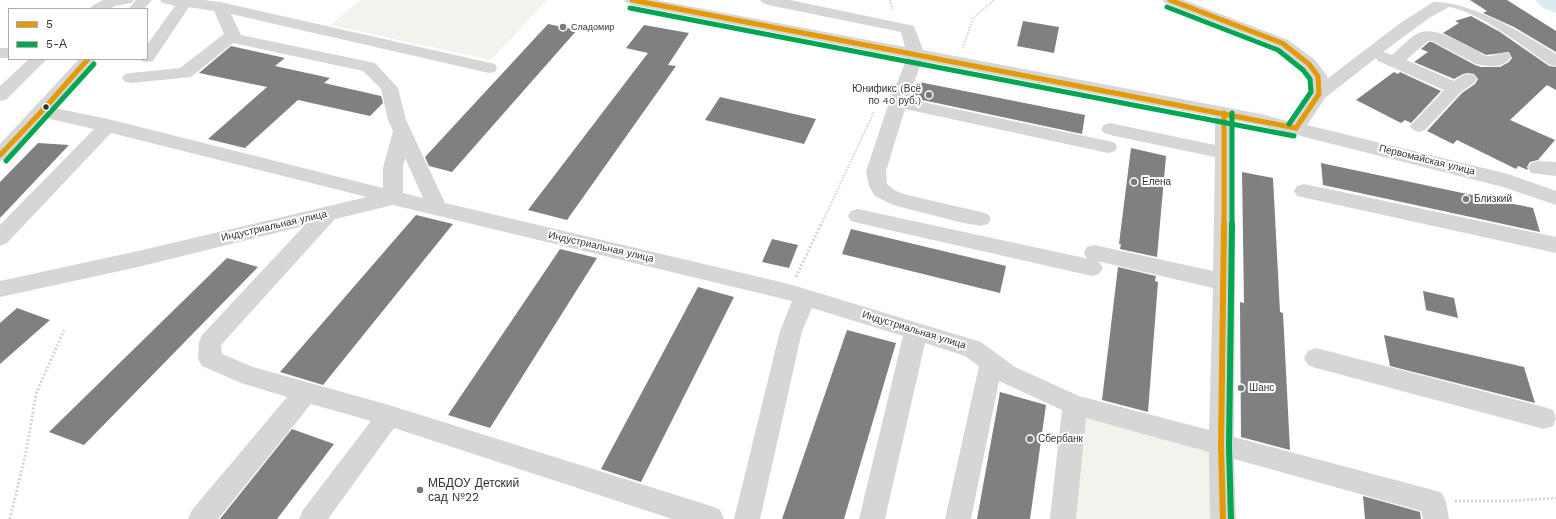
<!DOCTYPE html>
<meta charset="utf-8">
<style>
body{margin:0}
#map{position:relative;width:1556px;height:519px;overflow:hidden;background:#fff;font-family:"Work Sans",sans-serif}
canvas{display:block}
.legend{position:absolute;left:8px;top:8px;width:140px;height:52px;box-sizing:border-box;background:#fff;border:1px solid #adadad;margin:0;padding:5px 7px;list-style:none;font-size:12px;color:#323232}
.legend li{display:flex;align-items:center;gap:8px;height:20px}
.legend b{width:20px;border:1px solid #adadad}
</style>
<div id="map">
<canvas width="1556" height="519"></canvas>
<ul class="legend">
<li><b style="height:5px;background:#e39a05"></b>5</li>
<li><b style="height:5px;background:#00a651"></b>5-А</li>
</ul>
</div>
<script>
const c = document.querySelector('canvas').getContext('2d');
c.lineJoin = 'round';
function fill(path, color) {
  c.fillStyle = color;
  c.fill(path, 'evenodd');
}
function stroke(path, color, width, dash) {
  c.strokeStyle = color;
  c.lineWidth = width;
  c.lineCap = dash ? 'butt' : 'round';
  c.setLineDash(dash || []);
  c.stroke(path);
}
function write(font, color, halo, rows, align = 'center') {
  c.font = font + ' "Work Sans",sans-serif';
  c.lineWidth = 4;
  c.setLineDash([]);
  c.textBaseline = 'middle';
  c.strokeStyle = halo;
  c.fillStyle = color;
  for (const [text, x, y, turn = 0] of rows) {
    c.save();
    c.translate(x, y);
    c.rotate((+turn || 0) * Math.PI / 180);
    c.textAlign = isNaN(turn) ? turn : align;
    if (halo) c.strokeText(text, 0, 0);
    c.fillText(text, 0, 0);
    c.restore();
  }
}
fill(new Path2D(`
 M360,0H547L491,60L330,25Z
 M1075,405L1221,446L1223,519H1063Z`), '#f1f4ed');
fill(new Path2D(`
 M1535,0H1556V13C1547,10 1541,8 1535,0Z`), '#ddeaf2');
fill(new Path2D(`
 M1470,0H1507L1556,31V52L1514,27L1483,13L1487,11Z
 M1471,16L1500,32L1549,66L1556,67V90L1547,85L1510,120L1555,140L1538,160L1530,162L1527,167L1528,170L1518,166L1516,169L1457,140L1453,144L1427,131L1462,93L1475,84L1478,79L1474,74L1468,73L1463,74L1454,79L1414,62L1428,52L1421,49L1429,42H1432L1475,65L1481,67H1500L1509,62L1512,58L1509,52L1486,55L1443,33L1459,23L1455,21Z
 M1023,21L1059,27L1054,53L1017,46Z
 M548,24L577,30L452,172L429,166L425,157Z
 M644,25L689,33L668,65L676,66L567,220L528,210L648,53L626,48Z
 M231,46L285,58L275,66L330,78L324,83L381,96L383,103L370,116L298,100L245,148L208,139L267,87L199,73Z
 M1394,72L1398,74L1400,72L1441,91L1411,123L1405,120L1401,123L1356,100Z
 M919,82L1085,115L1082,134L913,98Z
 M720,97L816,119L804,144L705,120Z
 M38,143L69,145L0,218V182Z
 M1131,148L1166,156L1157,257L1120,249L1121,244H1119Z
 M1321,163L1533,208L1540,232L1323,185Z
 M1242,172L1273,178L1280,312L1283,313L1290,450L1241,437L1240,302L1244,303Z
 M416,215L453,224L323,385L280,372Z
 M851,229L1006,266L1000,293L842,254Z
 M772,239L798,245L789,268L762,262Z
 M560,249L597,258L490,428L448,415Z
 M227,258L258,267L84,445L49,432Z
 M1118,267L1156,276L1155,281L1158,282L1148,412L1102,400Z
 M698,287L734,297L641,482L601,469Z
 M1423,291L1454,298L1458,318L1426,310Z
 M17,308L50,320L0,364V323Z
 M847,330L896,343L844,519H782Z
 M1384,335L1524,367L1535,403L1390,366Z
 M1000,392L1046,405L1030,519H977Z
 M292,429L334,444L277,519H220Z
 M1363,496L1420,512L1421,519H1365Z`), '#808080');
stroke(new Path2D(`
 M890,0L893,11
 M963,48L973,18L994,0
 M821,225L874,112`), '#d5d5d5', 2, [1.5, 1.5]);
stroke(new Path2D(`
 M796,277L821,224
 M1455,501H1507L1556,498
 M10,519L26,452L36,394L64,330`), '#d5d5d5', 3, [2, 2]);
fill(new Path2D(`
 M103,0H134L131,3L115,6L110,9H90L92,6Z
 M136,0H152L144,9H128Z
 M160,0H203L220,2L495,64L497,68L495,72L489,73L231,14L241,35L375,63L398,88L406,120L445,203L789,284L981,342L1015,367L1079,396L1209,430L1213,288L1097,261L1099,262L1103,268L1099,274L1092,276L858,223L851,221L848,216L851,211L858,209L1089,259H1087L1084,253L1087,247L1094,245L1213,271L1215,157L1110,135L1104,133L1101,129L1104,125L1110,123L1215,145V117L922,61L908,99L1108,141L1115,143L1117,147L1115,151L1108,153L905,109L886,171L887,184L896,191L907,195L981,212L988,214L991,219L988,224L981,226L959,222L893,205L875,196L869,186L866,171L889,102L907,58L632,5L627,3L624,0H656L905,47L901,32L768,5L763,3L760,0H790L914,26L923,50L1261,114L1291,122L1310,94L1309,76L1303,68L1276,46L1165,3L1162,0H1184L1288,40L1315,60L1327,76V79L1399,24L1433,2C1468,0 1527,35 1556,54V66L1550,65C1523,47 1480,12 1449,7L1429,18L1383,52L1392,55C1400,48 1408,39 1417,34C1434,23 1470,48 1486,56C1495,57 1500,51 1509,53L1511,57C1503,69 1489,67 1476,64L1432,41H1428L1406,60L1454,81C1461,76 1465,73 1474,75L1477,79L1474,83L1461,92L1425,130L1419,132L1413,130L1410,126L1444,90L1378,61L1376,58L1325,98L1307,125L1508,174L1556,191V205L1503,187L1261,126L1233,120L1235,282L1234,437L1433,490L1442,493L1446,502L1449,519H1423L1421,511L1234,459L1236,519H1210L1209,452L1086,418L1076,519H1050L1062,410L999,381L971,519H945L979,366L965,356L925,343L885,519H859L903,336L812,308L802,331L760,519H734L780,331L792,301L393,205L335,219L221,345L222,354L253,367L389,405L711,506L720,510L724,519H672L394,428L328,519H299L303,510L371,421L311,404L218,519H188L192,510L287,397L241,383L202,366L198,359L199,342L202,335L304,226L138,267L0,297V281L138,251L367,197L111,133L7,243L0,246V225L94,129L46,118L7,159L0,161V144L79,59H96L54,108L108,119L383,188V168L393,131L388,120L381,89L363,71L233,43L191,77L131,83L125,82L122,78L125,74L131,73L180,68L224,34L214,11L189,7L153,61L147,62L141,61L140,59H147V45L175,6L163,3ZM405,158L423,198L403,193V168Z
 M0,48H9V58H0Z
 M29,59H47L6,100L0,101V86Z
 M1538,161L1556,162V176L1531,173L1528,168L1531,163Z
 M1304,184L1556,237V253L1297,196L1294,191L1297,186Z
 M1316,348L1544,407L1553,410L1556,418L1553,426L1544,429L1316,368L1308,365L1304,358L1308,351Z`), '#d6d6d6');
stroke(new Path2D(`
 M632,0L1296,128
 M1170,0L1282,43L1309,64L1318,76L1319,94L1296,128
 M1224,113V225
 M0,155L42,111L88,59`), '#e39a05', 5);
stroke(new Path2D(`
 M1223,519L1221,446L1224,224`), '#e39a05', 6);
stroke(new Path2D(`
 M1167,7L1278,50L1303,70L1310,79L1311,92L1289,124
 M630,8L1294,136
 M1232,113V225
 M6,161L94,64`), '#00a651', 5);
stroke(new Path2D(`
 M1231,519L1229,446L1232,224`), '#00a651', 6);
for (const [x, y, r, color] of [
 [563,27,4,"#7a7a7a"],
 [929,95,4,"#7a7a7a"],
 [46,107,3.5,"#323232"],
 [1134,182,4,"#7a7a7a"],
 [1466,199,4,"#7a7a7a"],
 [1241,388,4,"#7a7a7a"],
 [1030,439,4,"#7a7a7a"],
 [420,490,4,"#7a7a7a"]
]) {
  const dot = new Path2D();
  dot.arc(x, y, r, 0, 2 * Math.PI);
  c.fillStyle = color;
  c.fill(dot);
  stroke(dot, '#fff', 1.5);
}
write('9px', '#323232', '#fff', [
 ["Сладомир",571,27]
], 'left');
write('10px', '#323232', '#fff', [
 ["Юнификс (Всё",921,89,"right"],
 ["по 40 руб.)",921,101,"right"],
 ["Елена",1142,182],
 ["Близкий",1474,199],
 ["Шанс",1249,388],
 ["Сбербанк",1038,439]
], 'left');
write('10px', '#323232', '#fff', [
 ["Первомайская улица",1427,160,14],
 ["Индустриальная улица",274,226,-13],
 ["Индустриальная улица",601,247,13],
 ["Индустриальная улица",914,330,17]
]);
write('12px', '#323232', '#fff', [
 ["МБДОУ Детский",428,483],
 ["сад №22",428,497]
], 'left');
</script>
